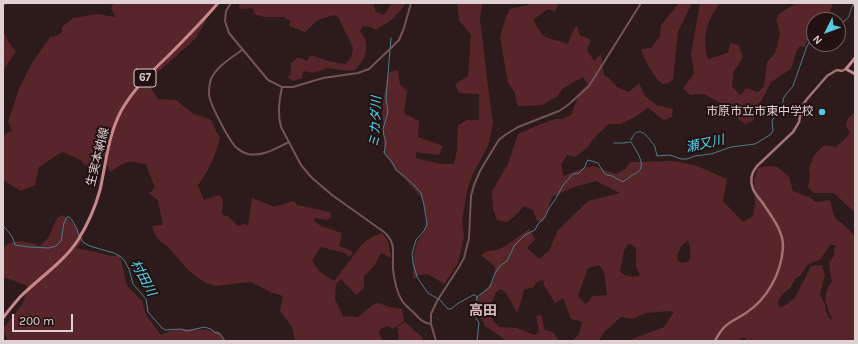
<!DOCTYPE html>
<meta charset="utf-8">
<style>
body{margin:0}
#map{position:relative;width:858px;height:344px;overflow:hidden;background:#2d1a1b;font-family:Karla,sans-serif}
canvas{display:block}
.frame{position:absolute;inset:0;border:4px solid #dfd1d2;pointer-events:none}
.north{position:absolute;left:806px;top:12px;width:40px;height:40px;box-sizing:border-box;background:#231112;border:1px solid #6e5e5f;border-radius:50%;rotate:228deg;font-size:11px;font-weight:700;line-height:16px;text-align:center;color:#dfd1d2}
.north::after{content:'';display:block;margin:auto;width:14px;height:18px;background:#56c9e0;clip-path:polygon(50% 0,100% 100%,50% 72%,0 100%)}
.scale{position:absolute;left:12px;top:314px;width:61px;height:18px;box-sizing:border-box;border:2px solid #dfd1d2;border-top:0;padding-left:5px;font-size:12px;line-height:14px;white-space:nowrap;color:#dfd1d2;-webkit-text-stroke:3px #231112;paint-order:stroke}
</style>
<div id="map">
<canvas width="858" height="344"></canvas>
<div class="frame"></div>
<div class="north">N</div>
<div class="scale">200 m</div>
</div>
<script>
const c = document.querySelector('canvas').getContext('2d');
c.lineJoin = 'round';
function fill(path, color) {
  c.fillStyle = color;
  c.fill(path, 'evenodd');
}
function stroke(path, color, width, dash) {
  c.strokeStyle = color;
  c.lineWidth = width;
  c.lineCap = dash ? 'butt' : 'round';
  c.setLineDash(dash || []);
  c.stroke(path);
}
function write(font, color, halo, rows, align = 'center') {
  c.font = font + ' Karla,"Noto Sans JP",sans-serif';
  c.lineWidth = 4;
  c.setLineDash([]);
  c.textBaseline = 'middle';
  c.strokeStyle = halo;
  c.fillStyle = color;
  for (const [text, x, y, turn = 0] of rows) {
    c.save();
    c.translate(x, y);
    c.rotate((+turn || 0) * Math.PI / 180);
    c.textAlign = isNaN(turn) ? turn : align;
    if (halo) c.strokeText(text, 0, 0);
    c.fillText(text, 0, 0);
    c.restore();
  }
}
fill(new Path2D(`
 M114,3H216L196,38L147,82L158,99L176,100L192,113L211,120L217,133L220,138C215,156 210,169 198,185L204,200L219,195L223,198L222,213L224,216H228L238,226L243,224L248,225L252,198L270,205L273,207L294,201L297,205L330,212L331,217L327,220L315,218L314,221L321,226L342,233L339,246L347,249L353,253L349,257L345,253L321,247L312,261L319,271L334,281L360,247L367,240L374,236L382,233L388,241L391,258L381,253L374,266L364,276V288L356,295L341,279L336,284L335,299L343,316L358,317L374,304L379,303L389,307L402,309L404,321L393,329L388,326C383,327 380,328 379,334L383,341H295L292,327L280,311L283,296L270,292L251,282L215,286L204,282L189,271L168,247L160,241L155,235L152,226L163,225L158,201L149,193L153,190L155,188C153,180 148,173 146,164C139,163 131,160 125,163C120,165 115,169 110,172L102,155L95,178L90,170L79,159L62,152L39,167L35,185L21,191L3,180V136L12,130L8,122L19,89L32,63L50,37L56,36L62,32V27L73,18L97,14L115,17L111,8Z
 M240,3H373L376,12L384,15L392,3H406C397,16 389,23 375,30L371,27L363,26L360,31C362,33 364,37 365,39C369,52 363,61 355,70L347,71L328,68L313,73L303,71L302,78L293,81L288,78L291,74V63L298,57L307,61L310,56H314L328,61L345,64L351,58L353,48L350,41L338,17L334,15L318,20L305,32L289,26L290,21L284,17H264L254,14L253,8L242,9L239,8Z
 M457,3H485L482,5L480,19L489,94L493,123L488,146L473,174L468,187L462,219L464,238L458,263L444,284L428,274L419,275L413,279V259L417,242L425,231L427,221L423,199L415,190L396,170L384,153V130L382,110L384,94L389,72L398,70L400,85L407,91L404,113L419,121L418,137L443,146L439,155L416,152V158L441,164H454L457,150L458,125L467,120H479V94L459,93L455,84L468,76L471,35L459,20Z
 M535,3H559L555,11L548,9L533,20C536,24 540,33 544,36C548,39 562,41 568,44L572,33L577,25L580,36L585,37L591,40L587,50L594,61L601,54L604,75L609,78L617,87L629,92L639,83L645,96L657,105L673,109L672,117L664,120L648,108L635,117L621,124H609L593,139L587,148L575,157L567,155L561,165L564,176L578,170L592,166L616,174L625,169L630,162L675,161L697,166L727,179L723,201L743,222L753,216L755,204L754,179L758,168L767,166L778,167L789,177L793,191L811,198L815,202L830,200L834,216L838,221L842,223L855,236V341H747L744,337L737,341H627L664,327L674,312L670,311L646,313L632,319L621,317L604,332L599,341H572L579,334L582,322L571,319L563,298L555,303L544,285L543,279L536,283L534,287L524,290L520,305L517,313L506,293L501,289L496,292L492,302L487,307L488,313L495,323L499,327L517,328L534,335L539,333L536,316L541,315C544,320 542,324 545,330L553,332L559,341H507L485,326L483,321L477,315L472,307L478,298L494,280L495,267L481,255C490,249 488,252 496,250C505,248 522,234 529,229L535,239L527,248L539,259L549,251L558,230L588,201L620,193L596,181L574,187L552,197L543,222L537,221L533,210L524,206L514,217L506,222L497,220L493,209L492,191L508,164L518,134L536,126L555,119H563L571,115L580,92L588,84L583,77L562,89L558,96L542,105L518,106L514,91L508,83L500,37L506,17L510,9ZM688,240C690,247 692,254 689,261L683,263L678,262C676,253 680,246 688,240ZM628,244L632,245L636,248V266L640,276C633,277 625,277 620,271L624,251ZM830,245H835L834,256L829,263L830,272L832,281C830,284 827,289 826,293C823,301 829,311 832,319H830L826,312L825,305L820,294L825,275L822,265L811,266L795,298L786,305L779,307L778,302L781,296L790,288L796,278L800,276L808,264L820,260ZM599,265L604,272L607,295L592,296L589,301L585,304L578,296L588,268Z
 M679,3H692L678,32L673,79L669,83L663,84C654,78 644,59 641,49L651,48L660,36L661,25Z
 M700,3H720C707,22 701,36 708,59L728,53L730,43L739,45L743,57L733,73L732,87L741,95L746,88L758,92L764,86L767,62L775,53L777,46L780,33L776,20L779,14L788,8L797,3H833L830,11L837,20H814V34L808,40L804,47L800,46L796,52L791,69L771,82L756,111L753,121L745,124L731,114L717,101L704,94L690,95L683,88L694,74L693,65L691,54Z
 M3,29C5,37 10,45 16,51L3,71Z
 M855,112V213L834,193H813L808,187L810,177L809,168L814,155L824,145L836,147C841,142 846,139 850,133L846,126L848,118Z
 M62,215L70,220L83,238L77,248L112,256H120L127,286L142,301L146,315L161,335C164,334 167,332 170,331C184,327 205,330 219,331L226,341H8L3,329L23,303L28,286L3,277V248C14,237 27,242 40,246L48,238L57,218Z
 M405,322L423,338L422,341H397L399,338L397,327Z`), '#57252a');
stroke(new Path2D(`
 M3,5L7,3
 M838,24C852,18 847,17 853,5
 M391,38L386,98L388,112L383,129L384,136L386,142L384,153L392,162L396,170L404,176L415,186L421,193L424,205L427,224L424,231L416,240L412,254L413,263L417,277L428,293L440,300L448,309H451L457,304L473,295H475L477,297
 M631,140C637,126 644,132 651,141C652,143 654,144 655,147C656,150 656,153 657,156L670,155L681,159H687L695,156L711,154L731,147L755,144L770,135L773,131L772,121L774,117L782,105L784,97L793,86L807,46L811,40L814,37
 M614,143H624L630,142
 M3,226C9,232 13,236 15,245L29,247L49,248L56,246L61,241L64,223L67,217H69L72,220L77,229L79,236L84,243L90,246L114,253L121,257L124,260L129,269L133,284L146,299L148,312L162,328L165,330L181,329L187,331L204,327L211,329L214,332L220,334L225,341
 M477,341L479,323C476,318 471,313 474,307C475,303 477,302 477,297L490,287L495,273L500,266L507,261L509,257L514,246L525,235L535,230L538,224L545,217L549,208L555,200L563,185L573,174L579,173L585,167L587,161L588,160L598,163L604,173L607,175L612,176L623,182C626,180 628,178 631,176C633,174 636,174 639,171C646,163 635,149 631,142`), '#4d8089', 1);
stroke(new Path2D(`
 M231,3L226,11L225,21L229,33L268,80L282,87H293L323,78L358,73L369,69L392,47L399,40L404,28L411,3
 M242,50C231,58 216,67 211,79C209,84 209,90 209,95C210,104 230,143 237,148C240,151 245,153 248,154C263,157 276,148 289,142
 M282,87C279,100 277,113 281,127L301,165L311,177L332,195L384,232C397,243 392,254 393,269C394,278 396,290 401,299C404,305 409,308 413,312C419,318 422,323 431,324
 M436,341L431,324V314L437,301L459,267L464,258L469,238L471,196L474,185L480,171L495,146L499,140L505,135L518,127L559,111L568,105L589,86L641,3`), '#735556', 2);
stroke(new Path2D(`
 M715,341C724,323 730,323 746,313C767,299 781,274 783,248C784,231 771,216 762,202C759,198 755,194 753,189C750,181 751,173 757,166L793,132L799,122L802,106L807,99L827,76L835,71L837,70L842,71L846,69`), '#a27274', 2.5);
stroke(new Path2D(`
 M854,3L855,5
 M855,58L846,69L855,74
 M3,318C8,311 14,304 20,297C39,278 63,263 78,240C88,224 95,208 100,190C106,163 108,136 121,111C133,90 150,73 168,56C185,39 202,22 218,3`), '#c6888b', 3);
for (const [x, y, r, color] of [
 [822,112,4,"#56c9e0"]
]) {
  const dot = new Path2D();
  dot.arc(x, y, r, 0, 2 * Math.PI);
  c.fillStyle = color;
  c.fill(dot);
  stroke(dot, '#231112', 1.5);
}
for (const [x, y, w] of [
 [145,78,22]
]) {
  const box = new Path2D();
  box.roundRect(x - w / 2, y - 9, w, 18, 3);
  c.fillStyle = '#231112';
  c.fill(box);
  stroke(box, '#dfd1d2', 1);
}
write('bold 11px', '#dfd1d2', null, [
 ["67",145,78]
]);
write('12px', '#dfd1d2', '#231112', [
 ["市原市立市東中学校",814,112]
], 'right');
write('12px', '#dfd1d2', '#231112', [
 ["生実本納線",98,157,-76]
]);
write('italic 13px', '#4fd6f0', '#231112', [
 ["ミカダ川",376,122,-88],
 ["瀬又川",705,144,-13],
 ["村田川",143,278,62]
]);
write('bold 14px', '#d5bbbb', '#231112', [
 ["高田",483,311]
]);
</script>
